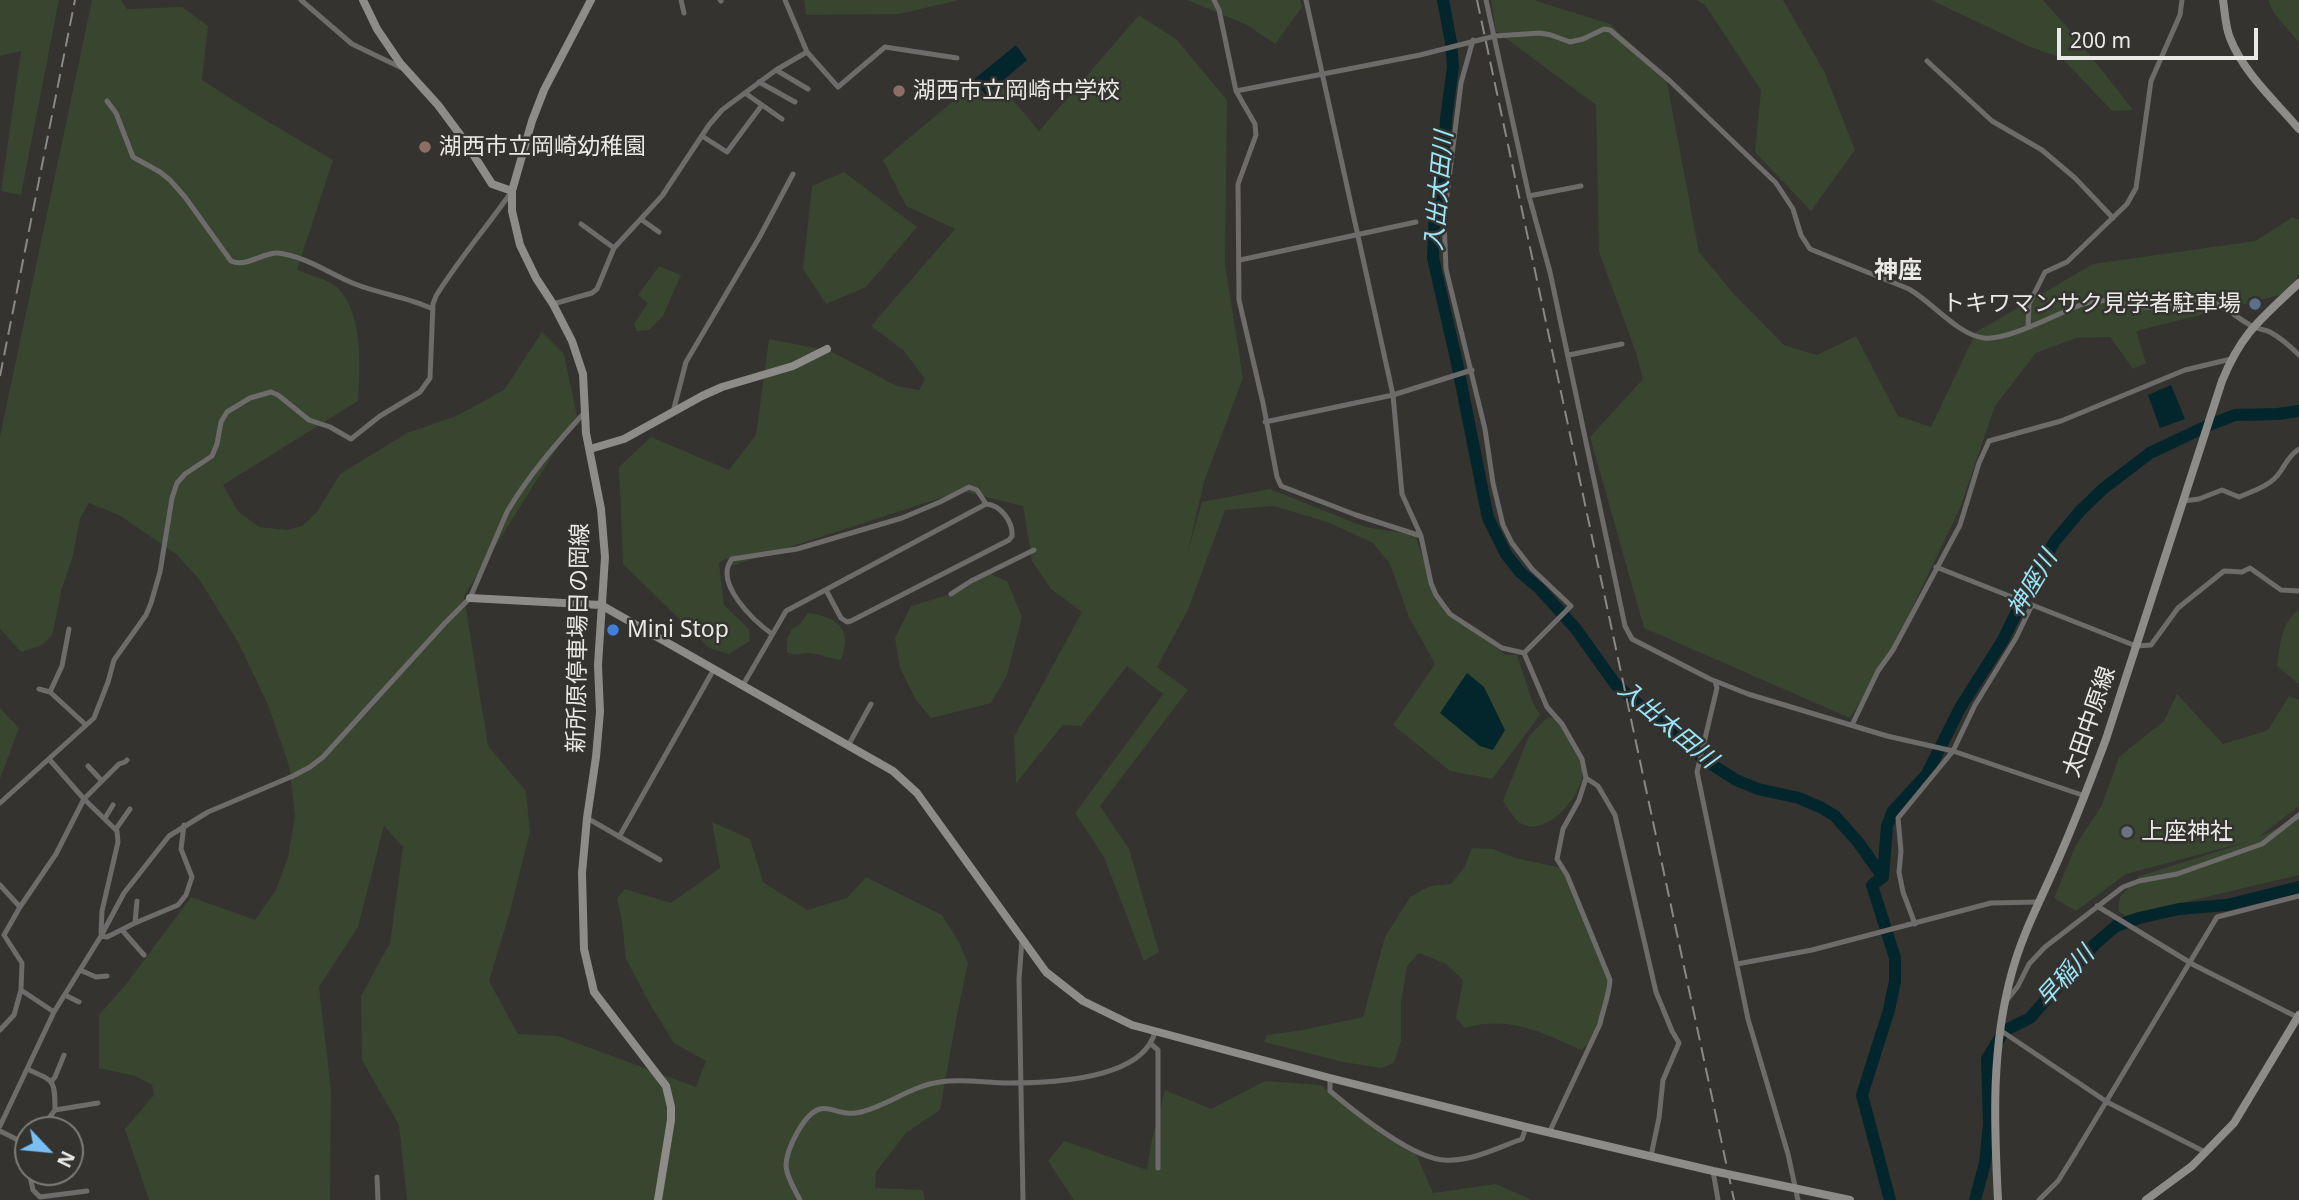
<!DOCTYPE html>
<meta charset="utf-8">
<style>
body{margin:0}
#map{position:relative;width:2299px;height:1200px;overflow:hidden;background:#343330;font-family:"Noto Sans",sans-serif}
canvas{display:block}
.north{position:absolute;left:14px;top:1116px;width:70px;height:70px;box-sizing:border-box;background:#343330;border:2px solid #7c7c79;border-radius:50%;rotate:116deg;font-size:19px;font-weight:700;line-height:28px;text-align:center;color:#e9e9e7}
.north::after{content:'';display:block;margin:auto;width:24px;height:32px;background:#78bff7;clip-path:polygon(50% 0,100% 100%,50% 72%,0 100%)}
.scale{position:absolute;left:2057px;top:28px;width:201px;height:32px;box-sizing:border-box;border:4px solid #e9e9e7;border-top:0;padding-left:9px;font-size:21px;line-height:24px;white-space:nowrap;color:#e9e9e7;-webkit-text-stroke:5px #343330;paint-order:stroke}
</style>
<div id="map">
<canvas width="2299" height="1200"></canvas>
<div class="north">N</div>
<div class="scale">200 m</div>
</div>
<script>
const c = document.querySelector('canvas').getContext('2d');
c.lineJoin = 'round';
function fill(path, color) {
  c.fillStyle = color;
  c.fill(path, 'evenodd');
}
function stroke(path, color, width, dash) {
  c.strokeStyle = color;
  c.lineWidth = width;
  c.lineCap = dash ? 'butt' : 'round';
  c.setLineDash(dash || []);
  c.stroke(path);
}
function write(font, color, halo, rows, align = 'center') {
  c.font = font + ' "Noto Sans","Noto Sans JP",sans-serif';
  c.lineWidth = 5;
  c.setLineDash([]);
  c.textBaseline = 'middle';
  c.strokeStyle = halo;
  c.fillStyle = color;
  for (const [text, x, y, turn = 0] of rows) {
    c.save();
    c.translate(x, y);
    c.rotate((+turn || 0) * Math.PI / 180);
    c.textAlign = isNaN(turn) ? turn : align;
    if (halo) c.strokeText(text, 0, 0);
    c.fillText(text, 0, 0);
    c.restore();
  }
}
fill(new Path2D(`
 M0,0H59L21,195L1,191L21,51L0,56Z
 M92,0H121L127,9L182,7L208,26L202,80L252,112L333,160L297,270C307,274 329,280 337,287C364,313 360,368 358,401L223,485L238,511L259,527L287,530L302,526L317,512L340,474L407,433L456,416L504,390L542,332L564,354L577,416L464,596L488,746L526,791L530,832L509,915L489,981L518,1034L558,1036L696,1087L706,1061L674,1043L651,1006L626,959L622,922L617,898L625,889L671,903L720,868L712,822L750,839L763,882L807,910L847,898L866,877L942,915L959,942L968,963L957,1015L940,1110L906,1133L876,1172L875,1188L923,1190L925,1200H407L399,1125L362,1060L361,996L390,943L403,847L384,826L358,927L319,987L331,1090L330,1200H149L125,1129L154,1095L152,1085L135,1076L99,1068V1015L127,983L191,897L255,920L276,890L288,857L295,816L289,766L268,705L238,642L199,579L176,554L119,515L89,503L80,518L73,556L62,588L52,636L42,645L21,652L0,629V436Z
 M804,0H959L899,14L806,15Z
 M1187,0H1300L1302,7L1275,44L1247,25Z
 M1491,0H1534L1610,24L1666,77L1699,252L1733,293L1784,345L1817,355L1856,336L1898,416L1931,427L1976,332L2093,264L2255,241L2293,217L2299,220V274L2288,293L2136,331L2146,363L2133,369L2110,337L2076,338L2036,353L1995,406L1960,508L1891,652L1850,718L1644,628L1590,437L1643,379L1635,350L1599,252L1596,105L1496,31Z
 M1696,0H1783L1824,71L1855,150L1811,211L1755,152L1761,90L1705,5Z
 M1931,0H2043L2075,36L2133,110L2112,111L2062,58L2030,47Z
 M2268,0H2299V43L2274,13Z
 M1139,15L1177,40L1227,100L1225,264L1243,378L1204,482L1188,551L1202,502L1270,489L1365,527L1415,535L1436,595L1450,614L1506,655H1517L1532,701L1540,715L1492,779L1450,771L1393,725L1435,664L1409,617L1390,564L1373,543L1327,522L1274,506L1225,510L1188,610L1157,667L1188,690L1100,806L1129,849L1159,952L1144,961L1104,857L1075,813L1163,694L1127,666L1081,726L1063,725L1016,783L1014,737L1082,612L1051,589L1032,561L1023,506L962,491L728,567L727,558L719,563L724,605L749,629L750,641L729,654L709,648L623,564L619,467L651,437L729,470L756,435L769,339L830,351L897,386L919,390L925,379L903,350L871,326L955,229L906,206L883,160L971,86L982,100L1001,86L1039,131Z
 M844,172L917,227L866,287L826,304L803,269L812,186Z
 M659,266L681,275L663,316L649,330L637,331L634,324L648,303L638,295Z
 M988,573L1007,581L1022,617L1007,675L991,703L931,718L916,700L900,668L895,638L911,606L951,594Z
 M2299,610V684L2277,666C2280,645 2281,622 2299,610Z
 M808,613C838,617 853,629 841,660C829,659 817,652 805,653C797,654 795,656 787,652V639L792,629L799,625Z
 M2177,694L2223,744L2268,730L2289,696L2299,700V806L2259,837L2299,818V875L2185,902L2135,922L2118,911L2120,897L2140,876L2250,841L2126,874L2076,911L2054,898L2076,845L2102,805L2119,757L2164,721Z
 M0,708L19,728L0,779Z
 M1556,717C1569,733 1580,748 1583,769C1586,791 1549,836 1524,825C1514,821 1509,809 1503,801L1529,736L1547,718Z
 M1472,848L1493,849L1516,858L1562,868L1610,980L1593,1040L1581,1050C1543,1033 1508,1015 1465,1028L1456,1018L1463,980L1446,964L1419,953L1407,966L1401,1003V1041L1394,1063L1381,1068L1343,1062L1264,1042L1267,1035L1303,1030L1363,1017L1385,937L1410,897L1430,886L1451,884L1464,868Z
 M1265,1081L1321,1085L1368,1124L1414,1149L1433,1193L1496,1184L1532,1200H1074L1048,1161L1064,1141L1147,1170L1151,1144L1165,1090L1211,1109Z`), '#38452f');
fill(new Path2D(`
 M1016,45L1027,60L986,95L973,80Z
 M2171,385L2185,419L2160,428L2148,395Z
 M1467,673L1484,687L1505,730L1493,750L1480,746L1440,713Z`), '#03252c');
stroke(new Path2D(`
 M1443,0L1451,42L1453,67L1446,119L1444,155L1435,213L1433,258L1457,363L1488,518L1506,554L1520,572L1539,588L1576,629L1616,685L1708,762L1736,780L1758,789L1799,798L1822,808L1835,816L1858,842L1883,877
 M1883,877L1887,826L1893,811L1927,774L1960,708L2003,640L2037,571L2055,541L2080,511L2104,488L2150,453L2209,425L2235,415L2278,414L2299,411
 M1883,877L1872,885L1895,958V981L1889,1010L1862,1095L1890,1200
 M1975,1200L1985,1163L1989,1124L1987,1059L2004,1031L2030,1018L2095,944L2116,926L2139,918L2179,909L2227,905L2299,887`), '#03252c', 12);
stroke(new Path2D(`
 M301,0L352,44L404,69
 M681,0L684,13
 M720,0L721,1
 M785,0L807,52
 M1214,0L1219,10L1236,91L1255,124L1256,135L1238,184L1239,300L1263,403L1277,477L1281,486L1356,515L1421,536
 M1306,0L1393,395L1402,494L1421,536L1431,583L1436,595L1450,614L1502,648L1524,653L1547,707L1562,724L1582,759L1586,778L1579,800L1563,829L1557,859L1567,875L1610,980C1609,996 1603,1009 1600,1024L1549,1133
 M1486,0L1529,196L1550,272L1625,626L1632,639L1710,679L1748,694L1887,736L1953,751L2085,796
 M1473,40L1461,83L1444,219L1446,269L1485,429L1493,483L1503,525L1512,543L1532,569L1571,606L1524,653
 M1927,61L1992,121L2042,150L2075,178L2113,218
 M776,70L807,52L838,87L885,47L957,58
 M759,82L795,102
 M1236,91L1420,55L1495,36L1540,33L1551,35L1570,42L1583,39L1604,29L1610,30L1670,81L1776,183L1793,209L1801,235L1810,249L1909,289C1932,302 1958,335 1984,338C2008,341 2058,313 2083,304C2113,295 2121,307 2146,307C2164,307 2181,299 2199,300C2220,300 2232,315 2250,325C2256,329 2264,329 2270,332C2281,338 2290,346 2299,355
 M745,93L782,119
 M107,101L116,113L133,157L160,172L170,180L185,197L231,261C246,268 263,252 278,253C305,256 330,274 355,284C380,294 408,297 433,309
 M702,136L727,152L762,105
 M1529,196L1581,186
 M642,220L659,232
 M581,224L614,248
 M1240,260L1416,222
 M553,304L592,293L597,289L614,248L662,196L709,125L722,110L776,70L808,89
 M2028,327L2029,304L2045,272L2067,262L2127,204L2136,188L2151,81L2180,15L2182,0
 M1569,355L1622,344
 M673,412L686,362L759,238L793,174
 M1265,422L1393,395L1472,370
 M2183,501L2199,499L2222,490L2239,497C2250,492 2265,488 2274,479C2285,469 2285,458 2299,449
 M1936,567L2136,646L2151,645L2178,608L2224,571L2242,572L2250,568L2281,590L2299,591
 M826,590L841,618L847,622L851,621L1009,540L1012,536C1013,522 1001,505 986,504
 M951,594L971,581L1034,550
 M69,629L62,666L50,692L86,725
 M1715,681L1717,688L1697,772L1748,1019L1788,1154L1798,1200
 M743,685L786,611L986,504L977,490L969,487L940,502L902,518L797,549L732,559C713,583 754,621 772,634
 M39,689L50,692
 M1852,725L1878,671L1893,650L1960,525L1979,463L1989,441L2061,421L2185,370L2231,359
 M849,744L871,704
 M49,759L84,799L117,831L118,842L102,911L101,933
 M88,766L102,781
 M1586,778L1598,786L1615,815L1656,992L1672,1031L1679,1043L1663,1080L1659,1118L1651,1156
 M0,803L94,718L108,682L114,660L146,615L151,603L160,572L172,498L177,483L185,474L212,456L217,444L221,422L227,412L250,398L271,392L278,395L309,420L330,427L351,439L380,416L420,392L430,378L433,304L436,296C459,259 487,227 512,191
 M105,818L113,805
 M587,818L660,860
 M116,829L130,809
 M619,837L714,669
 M0,885L20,907
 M2097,906L2194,965L2297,1017
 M135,923L137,901
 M1915,924L1903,892L1899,872L1901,851L1898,818L1953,751L1975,705L2016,638L2032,605
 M122,930L144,955
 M101,936L107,937L135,923L178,905L186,895L192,877L181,849L184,825
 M1022,940L1019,979L1023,1200
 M1737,964L1812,950L1991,903L2038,902
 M80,970L96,977L107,976
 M65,995L79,1002
 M2007,1000L2018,986L2029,964L2045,947L2123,887L2139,881L2177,874L2262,844L2299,815
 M54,1012L21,990L22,963L4,935L20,907L56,854L84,799L119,764L125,762L127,760
 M0,1030L14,1015L21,990
 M2000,1030L2107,1102L2205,1152
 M1151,1044L1158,1050V1168
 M27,1069C54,1081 55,1079 55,1110L98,1103
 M1330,1078V1091C1355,1112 1411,1158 1444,1160C1471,1162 1497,1148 1522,1139L1526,1127
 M51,1082L55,1077L64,1055
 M0,1126L54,1012L101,936L124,893L169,836L208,812L293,776L310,767L323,757L445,623L470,598L507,512C528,476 556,444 584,413
 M40,1130L55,1110
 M0,1131L28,1145
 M1713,1171L1718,1200
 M29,1172L33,1190L40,1197L87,1191
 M377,1177L378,1200
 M800,1200C795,1190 787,1178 786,1166C786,1150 804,1113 820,1109C832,1106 842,1117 861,1112C888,1106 910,1086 940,1082C963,1078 985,1083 1009,1083C1050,1083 1142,1080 1155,1032
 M2039,1200L2058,1181L2073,1157L2217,917L2299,896`), '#6d6c6b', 5);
stroke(new Path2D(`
 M363,0L377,29L400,63L438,105L464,140L492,184L512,191
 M591,0L544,90L532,121L512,191V211L520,245L536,278L553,304L572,341L583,374L586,433L601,509L605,557L598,665L600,712L596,757L587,818L582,873L584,949L594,992L666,1086L671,1107V1120L658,1200
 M2223,0C2225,12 2225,26 2230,38C2243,72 2275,101 2299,129
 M590,449L624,439L702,396L722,387L793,366L827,349
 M470,598L601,605L893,771L917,793L1046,972L1083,1001L1132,1025L1330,1078L1526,1127L1713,1171L1850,1200
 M1998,1200C1994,1123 1991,1047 2012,972C2021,939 2036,909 2050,878C2071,832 2089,785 2106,739L2222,381C2242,332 2262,318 2299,283
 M2146,1200L2192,1166L2234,1123L2299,1015`), '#8d8c89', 8);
stroke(new Path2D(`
 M1477,0L1734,1200
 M0,376L75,0`), '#898886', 2, [14, 7]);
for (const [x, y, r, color] of [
 [899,91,7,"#8d6e63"],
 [425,147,7,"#8d6e63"],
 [2255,304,7,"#5c6f8a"],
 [613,630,7,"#3f7fe0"],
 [2127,832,7,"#6b7280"]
]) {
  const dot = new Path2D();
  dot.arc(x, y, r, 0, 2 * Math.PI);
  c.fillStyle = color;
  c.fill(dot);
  stroke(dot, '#343330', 2.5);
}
write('23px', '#e9e9e7', '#343330', [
 ["湖西市立岡崎中学校",913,91],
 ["湖西市立岡崎幼稚園",439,147],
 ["トキワマンサク見学者駐車場",2241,304,"right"],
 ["Mini Stop",627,630],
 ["上座神社",2141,832]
], 'left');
write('23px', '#e9e9e7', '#343330', [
 ["新所原停車場日の岡線",579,638,-89],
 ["太田中原線",2090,722,-71]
]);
write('italic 24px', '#99e7f9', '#343330', [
 ["入出太田川",1440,191,-85],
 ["神座川",2033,584,-59],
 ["入出太田川",1667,725,40],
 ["早稲川",2066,977,-48]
]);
write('bold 24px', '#e9e9e7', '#343330', [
 ["神座",1898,271]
]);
</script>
